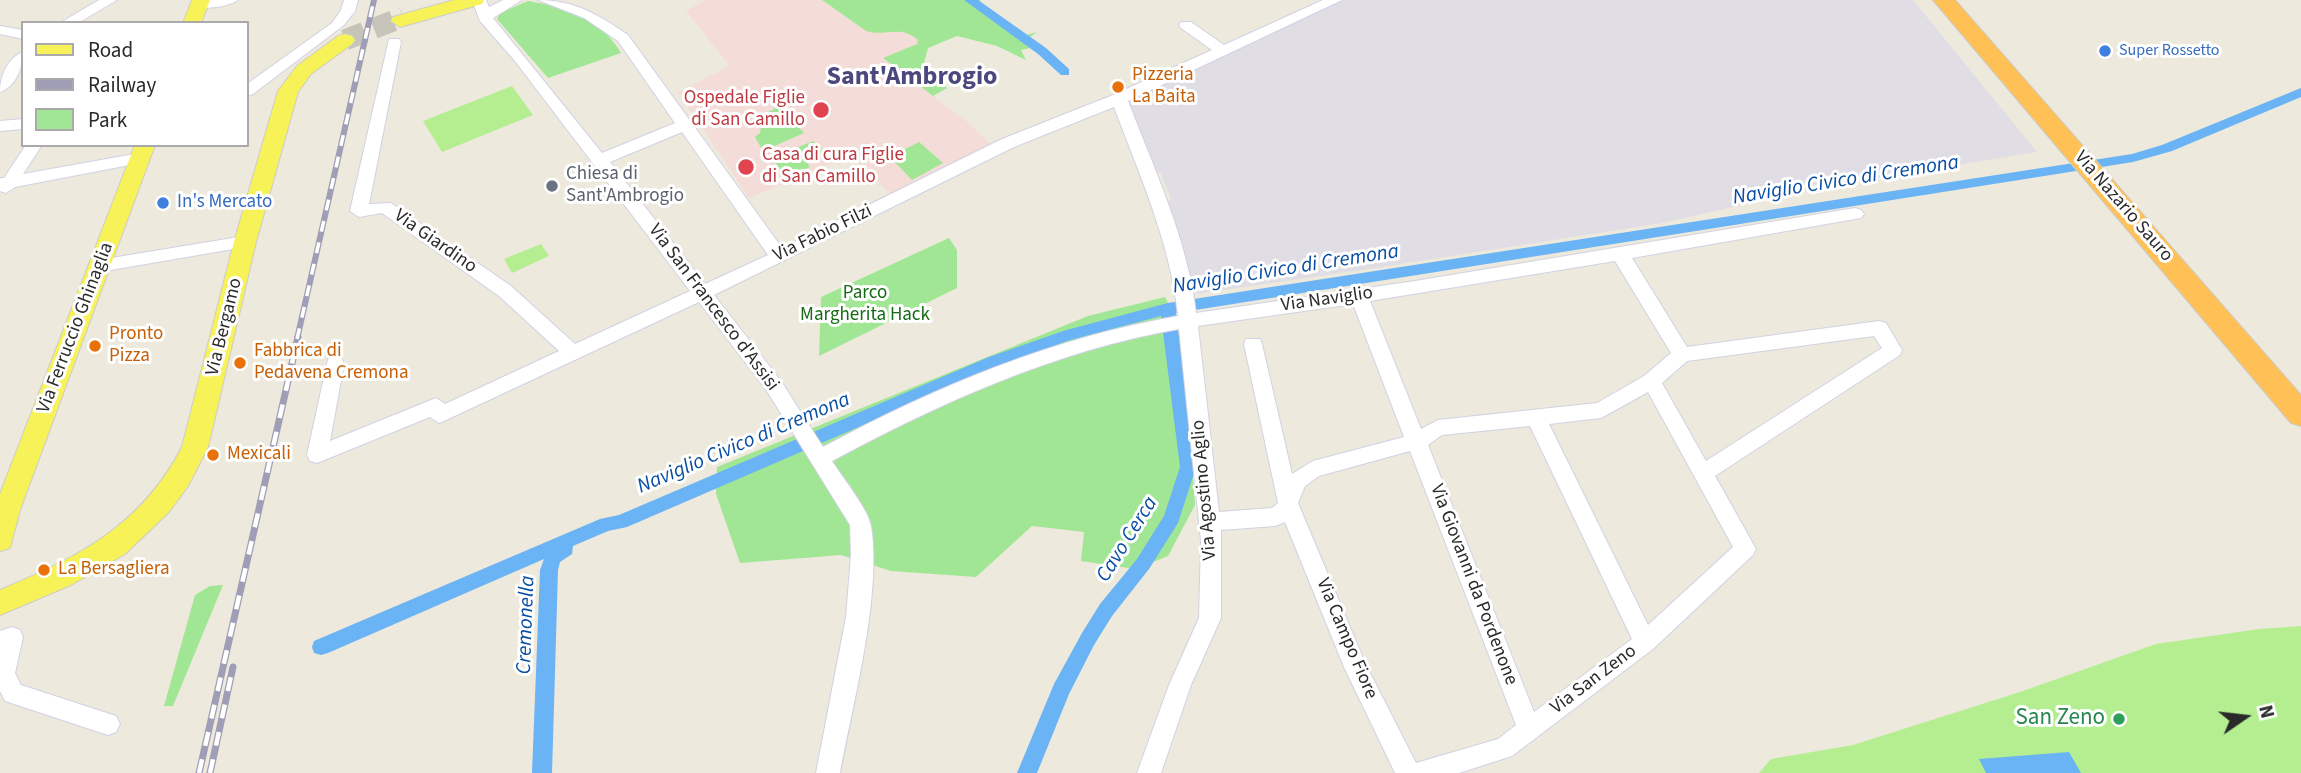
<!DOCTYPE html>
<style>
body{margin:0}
#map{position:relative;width:2301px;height:773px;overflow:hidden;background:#ede9dc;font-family:"Source Sans 3",sans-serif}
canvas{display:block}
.legend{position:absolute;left:21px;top:21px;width:228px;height:126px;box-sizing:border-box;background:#fff;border:2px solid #aaa;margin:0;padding:9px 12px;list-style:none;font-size:21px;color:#2a2a2a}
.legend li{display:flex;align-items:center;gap:14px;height:35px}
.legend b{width:35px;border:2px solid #aaa}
.north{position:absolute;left:2210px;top:682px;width:70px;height:70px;-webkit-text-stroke:5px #fff;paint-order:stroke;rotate:76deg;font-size:19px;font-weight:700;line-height:28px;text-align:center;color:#2a2a2a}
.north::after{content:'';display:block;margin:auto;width:24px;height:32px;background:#2a2a2a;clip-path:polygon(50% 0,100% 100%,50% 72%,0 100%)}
</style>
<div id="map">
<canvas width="2301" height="773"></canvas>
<ul class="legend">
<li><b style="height:9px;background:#f7f257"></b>Road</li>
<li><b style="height:9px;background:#9f9eb6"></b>Railway</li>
<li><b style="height:19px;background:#a1e695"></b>Park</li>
</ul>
<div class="north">N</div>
</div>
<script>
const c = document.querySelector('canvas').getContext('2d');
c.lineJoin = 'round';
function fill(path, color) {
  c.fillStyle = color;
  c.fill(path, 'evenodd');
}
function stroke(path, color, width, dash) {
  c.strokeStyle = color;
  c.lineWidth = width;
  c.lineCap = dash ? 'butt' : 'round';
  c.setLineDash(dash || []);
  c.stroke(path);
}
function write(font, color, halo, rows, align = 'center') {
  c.font = font + ' "Source Sans 3",sans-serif';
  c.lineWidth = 6;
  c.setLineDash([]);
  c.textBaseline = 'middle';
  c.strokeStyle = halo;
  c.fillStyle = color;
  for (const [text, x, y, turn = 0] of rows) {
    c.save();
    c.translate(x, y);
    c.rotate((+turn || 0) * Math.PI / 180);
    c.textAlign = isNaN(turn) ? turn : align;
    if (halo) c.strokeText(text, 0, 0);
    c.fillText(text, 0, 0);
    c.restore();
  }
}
fill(new Path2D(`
 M1342,0H1913L2037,152L1826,186L1662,223L1356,271L1195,294L1165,205L1171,198L1160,172L1153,173L1124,101Z`), '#e1dde5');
fill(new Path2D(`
 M705,0H822L866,31L902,30L911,33L918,40L917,44L884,59L970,124L992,146L892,195L854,158L838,165L835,162L749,198L678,92L730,66L686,11Z`), '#f4ddd8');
fill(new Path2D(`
 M822,0H980L982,5L1023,36L1037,32L1023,42L1030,48L1021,50L1026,60L997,46L957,36L928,48L924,63L947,88L933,96L883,58L917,44L918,40C901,24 885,37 866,31Z
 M528,1C564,7 602,19 621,53L548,78L497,19L500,13Z
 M780,106L804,133L763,151L755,137L760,133L761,126L752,120Z
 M813,141L825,154L806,161L810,167L786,177L772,158Z
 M919,142L943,163L912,180L890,157Z
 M949,238L957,250V288L819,356L821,297Z
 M1165,297L1182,329L1195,505L1168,556L1135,569L1081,561L1084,532L1032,526L976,577L891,571L841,555L740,563L716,494L717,467L1088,316Z
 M223,585L173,706H164L195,595L210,586Z`), '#a1e695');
fill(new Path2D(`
 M512,86L533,115L442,152L423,121Z
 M541,244L549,256L512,273L504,259Z
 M2301,626V773H1759L1771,759L1853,745L2020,692L2156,644L2259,629Z`), '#b4ee91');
fill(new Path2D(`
 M2069,752L2081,773H1986L1979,759Z`), '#6ab3f4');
fill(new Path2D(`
 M964,0H978L1046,48L1069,69V75H1061L1038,54Z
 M2301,88V97L2172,151L2133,162L1176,313L1196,467L1178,523L1149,569L1112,616L1094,645L1069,694L1037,773H1017L1054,684L1082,633L1100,604L1137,559L1164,516L1180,467L1161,316L1067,341L1000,366L627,527L608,531L573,546L572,554L560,562L558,570L552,773H532L540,570L544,559L328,653L321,655L314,653L312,647L314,641L600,519L619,515L989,357L1063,331L1168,303L2132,154L2162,145Z`), '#6ab3f4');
stroke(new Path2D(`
 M345,40L403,17`), '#c6c3b8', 21, [21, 10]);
const minor = new Path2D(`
 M99,0H117L78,23H60Z
 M238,0C229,7 201,11 192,4L198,0Z
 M344,0H358L355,11L344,25L253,94L247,96V84L332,23L341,10Z
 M472,0H486L489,7L503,0H522L493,18L602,153L675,123L618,41L584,18L538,0C574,0 599,15 628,35L782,248L1002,139L1113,95L1212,50L1181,28L1179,25L1181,22H1191L1224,45L1323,0H1342L1128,101C1154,169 1188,240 1196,313L1415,281L1855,208L1861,210L1864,214L1861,218L1632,258L1687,347L1879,321L1886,323L1902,350L1900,355L1715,476L1756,549L1753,555L1653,649L1512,756L1459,773H1395L1344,667L1285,522L1275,526L1221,530V618L1191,685L1161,773H1137L1169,685L1199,618L1201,541L1179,329C1055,351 942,402 832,461C842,477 868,509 871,526C882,595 853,703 840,773H816L846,617L851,555L850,525L767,391L699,302L446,420L439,423L430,417L317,463L310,461L307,455L328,359L335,357L342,359L344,364L330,441L436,398L445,404L559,351L499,296L382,213L359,217L350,211L389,39H399L401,42L369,204L391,203L511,286L575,344L690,291L515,61L480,21ZM1114,107C1139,174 1171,244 1178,316C1052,338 935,387 823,447L781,381L714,295L1014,147ZM682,132L768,255L705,284L610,162ZM1615,261L1671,353L1644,376L1597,403L1438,420L1421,429L1370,301ZM1353,304L1404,437L1313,461L1292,474L1262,344L1260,339H1246L1244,344L1278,503L1272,508L1219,512L1198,326ZM1874,336L1882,348L1706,461L1662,383L1687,361ZM1648,392L1733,547L1648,625L1549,424L1601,418ZM1530,426L1632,639L1534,712L1428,445L1442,435ZM1410,451L1516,725L1498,739L1416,763L1365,663L1298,503L1305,486L1319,476Z
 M0,26L23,30V39L0,34Z
 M23,52C23,67 16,87 0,92C0,77 7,58 23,52Z
 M23,119V129L0,131V121Z
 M26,145H42L23,174L140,153L148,158L140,163L15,187L6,193L0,191V178H4Z
 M245,236L251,238L254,242L251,246L99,272L93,271L90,266L93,261L99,260Z
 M12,627L20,630L23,637L15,673L21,685L116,716L120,724L116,732L108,735L5,701L0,691V631Z`);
const major = new Path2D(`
 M192,0H210L201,23H183Z
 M454,0H484L482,4L400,27L391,21L393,17Z
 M345,34L352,36L355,40L352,44L311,74L298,92L256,242L208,447L188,486L169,512L125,554L71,585L0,615V590C79,557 141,526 182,447L234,242L278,91L297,66L338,36Z
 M135,145H155L20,510L10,548L0,551V494Z`);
const highway = new Path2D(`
 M1933,0H1955L2301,395V426L2291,423Z`);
stroke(minor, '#d1d1e4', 2);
stroke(major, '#ccc', 2);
stroke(highway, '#ccc', 2);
fill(minor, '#fff');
fill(major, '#f7f257');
fill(highway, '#ffc155');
const railFar1 = new Path2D(`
 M297,339L374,0`);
const rail = new Path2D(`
 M199,773L298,337
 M210,773L233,667`);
stroke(railFar1, '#9f9eb6', 6);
stroke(rail, '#9f9eb6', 7);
stroke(railFar1, '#fff', 3.5, [11]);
stroke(rail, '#fff', 4.5, [14]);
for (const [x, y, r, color] of [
 [2105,51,7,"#3f7fe0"],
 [1118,87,7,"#e8710a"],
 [821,110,9,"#e0444e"],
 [746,167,9,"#e0444e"],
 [552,186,7,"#6b7280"],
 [163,203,7,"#3f7fe0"],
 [95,346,7,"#e8710a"],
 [240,363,7,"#e8710a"],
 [213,455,7,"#e8710a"],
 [44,570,7,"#e8710a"],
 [2119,719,7,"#2e9e5b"]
]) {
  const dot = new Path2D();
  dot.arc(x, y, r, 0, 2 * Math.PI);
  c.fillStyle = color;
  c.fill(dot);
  stroke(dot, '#fff', 2.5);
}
write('16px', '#366cbe', '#fff', [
 ["Super Rossetto",2119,51]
], 'left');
write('19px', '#c56008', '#fff', [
 ["Pizzeria",1132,76],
 ["La Baita",1132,98],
 ["Pronto",109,335],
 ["Pizza",109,357],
 ["Fabbrica di",254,352],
 ["Pedavena Cremona",254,374],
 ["Mexicali",227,455],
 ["La Bersagliera",58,570]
], 'left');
write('19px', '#be3a42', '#fff', [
 ["Ospedale Figlie",805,99],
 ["di San Camillo",805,121],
 ["Casa di cura Figlie",762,156,"left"],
 ["di San Camillo",762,178,"left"]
], 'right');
write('19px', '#5b616d', '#fff', [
 ["Chiesa di",566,175],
 ["Sant'Ambrogio",566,197]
], 'left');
write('19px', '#366cbe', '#fff', [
 ["In's Mercato",177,203]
], 'left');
write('19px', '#2a2a2a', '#fff', [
 ["Via Nazario Sauro",2123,207,49],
 ["Via Fabio Filzi",823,234,-26],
 ["Via Giardino",435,242,35],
 ["Via Naviglio",1327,300,-8],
 ["Via San Francesco d'Assisi",713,308,53],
 ["Via Bergamo",225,327,-76],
 ["Via Ferruccio Ghinaglia",76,328,-69],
 ["Via Agostino Aglio",1205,490,-95],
 ["Via Giovanni da Pordenone",1473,585,69],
 ["Via Campo Fiore",1346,639,67],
 ["Via San Zeno",1594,680,-37]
]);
write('19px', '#176b17', '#fff', [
 ["Parco",865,294],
 ["Margherita Hack",865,316]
]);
write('italic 21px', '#074da2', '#fff', [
 ["Naviglio Civico di Cremona",1846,181,-9],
 ["Naviglio Civico di Cremona",1286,270,-9],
 ["Naviglio Civico di Cremona",744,444,-23],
 ["Cavo Cerca",1128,540,-58],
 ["Cremonella",527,625,-88]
]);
write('23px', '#27864d', '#fff', [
 ["San Zeno",2105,719]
], 'right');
write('bold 26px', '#4a487d', '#fff', [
 ["Sant'Ambrogio",912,78]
]);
</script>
